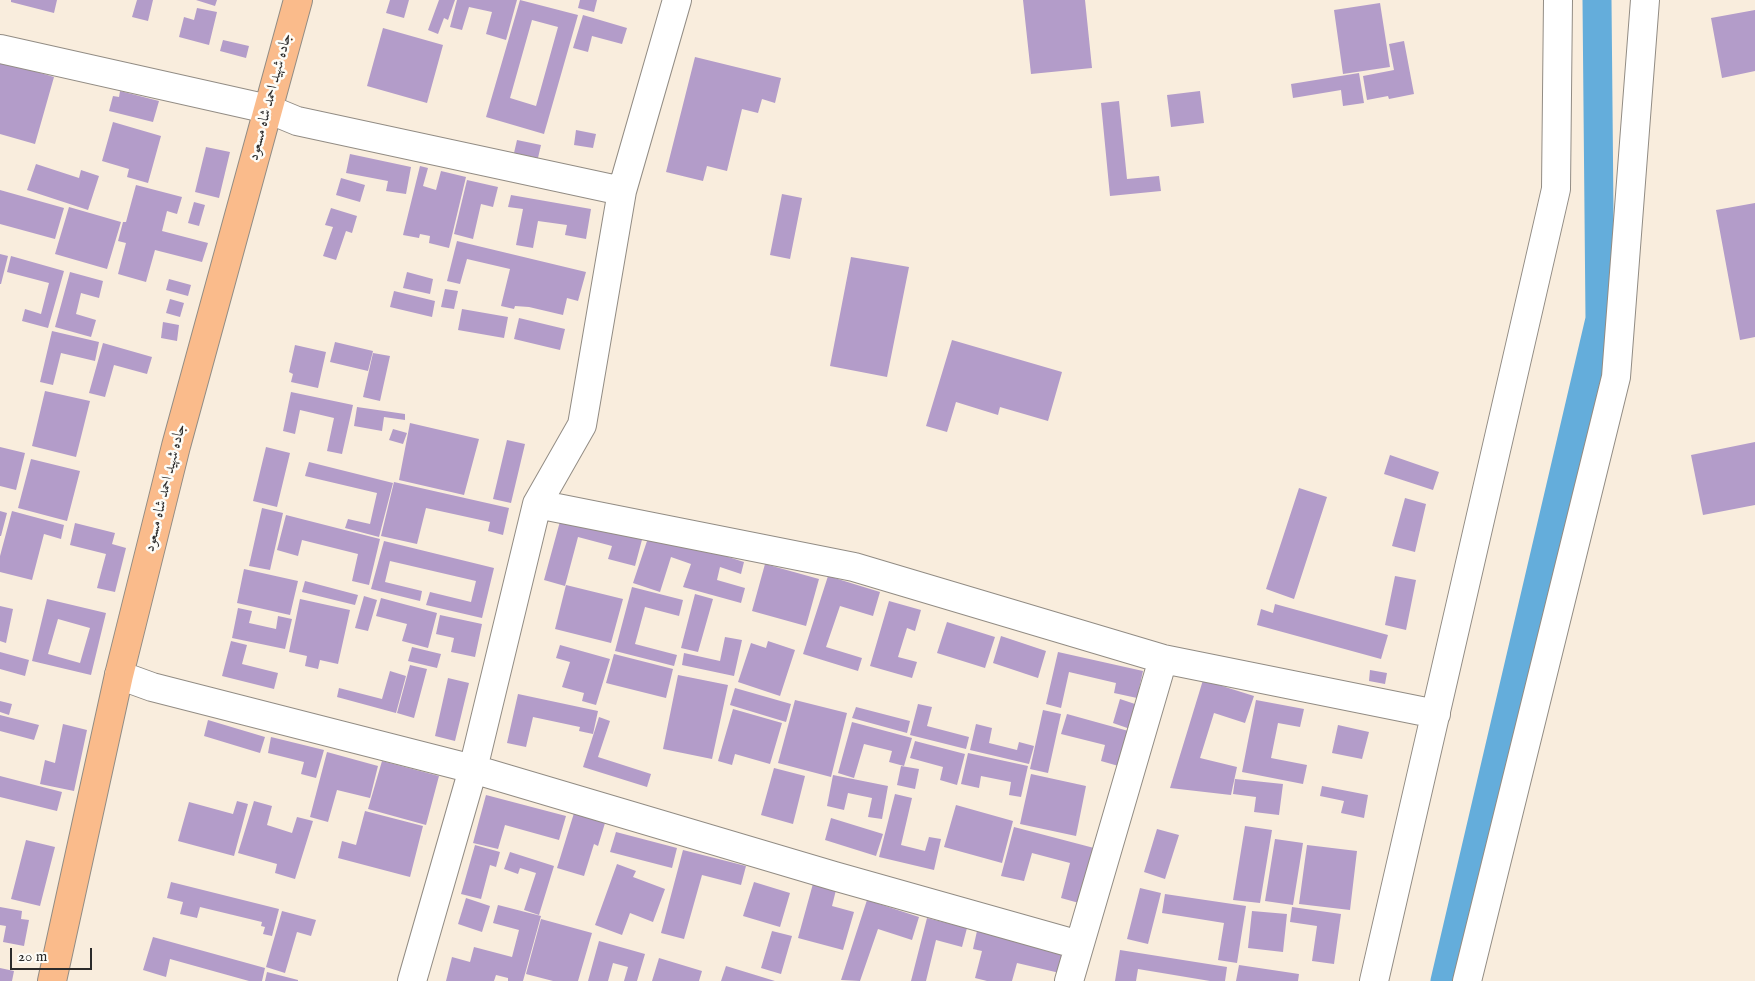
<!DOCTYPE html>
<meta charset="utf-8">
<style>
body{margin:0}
#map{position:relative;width:1755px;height:981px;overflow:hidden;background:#f9eddd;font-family:"IM FELL English",serif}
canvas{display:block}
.scale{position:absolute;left:10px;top:948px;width:82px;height:22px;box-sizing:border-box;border:2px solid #2b2b2b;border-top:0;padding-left:6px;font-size:15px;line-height:18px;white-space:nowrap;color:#2b2b2b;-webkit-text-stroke:4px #fdfcf7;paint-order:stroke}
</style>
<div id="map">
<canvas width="1755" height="981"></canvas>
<div class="scale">20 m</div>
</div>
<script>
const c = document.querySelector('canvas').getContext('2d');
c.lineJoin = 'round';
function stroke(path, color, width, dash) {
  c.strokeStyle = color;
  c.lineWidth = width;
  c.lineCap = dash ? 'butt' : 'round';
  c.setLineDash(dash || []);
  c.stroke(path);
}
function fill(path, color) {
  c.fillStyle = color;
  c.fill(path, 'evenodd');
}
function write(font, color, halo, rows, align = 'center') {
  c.font = font + ' "IM FELL English",Amiri,serif';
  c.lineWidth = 5;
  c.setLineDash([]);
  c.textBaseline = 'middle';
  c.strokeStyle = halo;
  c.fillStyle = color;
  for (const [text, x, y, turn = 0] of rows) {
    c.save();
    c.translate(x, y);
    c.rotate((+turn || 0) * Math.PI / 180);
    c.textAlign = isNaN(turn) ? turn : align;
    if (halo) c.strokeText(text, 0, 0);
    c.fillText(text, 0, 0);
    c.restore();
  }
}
stroke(new Path2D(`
 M1445,981L1600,319L1597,0`), '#64addb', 29);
fill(new Path2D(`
 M11,0H57L54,13L11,2Z
 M137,0H153L148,21L132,17Z
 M196,0H217L215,6Z
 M390,0H409L404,18L386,13Z
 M439,0H455L448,20L444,18L438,34L428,30Z
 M457,0H517L506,40L486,34L492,12L469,7L462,30L450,27Z
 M520,0L578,15L544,134L486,117ZM532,20L558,27L536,106L510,98Z
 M580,0H597L594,12L578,8Z
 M1023,0H1085L1092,68L1031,74Z
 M1380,3L1390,67L1343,74L1334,10Z
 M197,8L217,12L209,45L179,37L184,17L194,20Z
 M1755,10V71L1722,78L1711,18Z
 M583,15L627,28L622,44L592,36L588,52L573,48Z
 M383,28L443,45L427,103L367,86Z
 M223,40L249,46L246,58L220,51Z
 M1404,41L1414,94L1389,99L1388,96L1367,100L1363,76L1394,70L1389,44Z
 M695,57L781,78L775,103L762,99L758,113L742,109L727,171L707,166L703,181L666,172Z
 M0,61L54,77L35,144L0,134Z
 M1359,73L1364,103L1343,106L1341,90L1293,98L1291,84Z
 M120,91L159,101L153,122L109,111L113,96L119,97Z
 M1200,91L1204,123L1171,127L1167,95Z
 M1119,101L1127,179L1159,176L1161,191L1110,196L1101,103Z
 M113,122L161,136L148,183L127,177L129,169L102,161Z
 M576,130L596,134L593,148L574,145Z
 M517,140L541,145L538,158L514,153Z
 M206,147L230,152L219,198L195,192Z
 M350,154L411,167L406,194L386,191L388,181L346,173Z
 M36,164L79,178L81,170L99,176L88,210L27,190Z
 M420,166L428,168L423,186L436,190L441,171L466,177L449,248L429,243L430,236L420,234L419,238L403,235Z
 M341,178L365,185L360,202L336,195Z
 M467,180L498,187L493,207L481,204L473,239L454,234Z
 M136,185L182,197L177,214L167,211L162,231L208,243L202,262L155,250L146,282L118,274L126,243L118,241L123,222H126Z
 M0,190L64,208L55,239L0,224Z
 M782,194L802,198L790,259L770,255Z
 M511,195L591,209L586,239L565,235L567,225L538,221L533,248L516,245L523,209L508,207Z
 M194,202L205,205L199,226L188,223Z
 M1755,203V337L1740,340L1716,210Z
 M69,207L121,222L107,269L55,254Z
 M331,208L357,216L352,233L346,231L336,260L323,256L333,227L325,225Z
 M457,241L586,272L578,301L567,298L563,315L529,307L515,306L514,309L501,306L510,269L467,259L460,284L447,281Z
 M0,254L8,256L1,284H0Z
 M11,256L64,271L48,328L22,321L25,309L41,314L49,283L7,272Z
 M851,257L909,267L887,377L830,366Z
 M70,272L103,281L99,298L81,293L76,314L96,320L91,337L55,327Z
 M407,272L433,279L430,294L403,288Z
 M169,279L191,285L188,296L166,290Z
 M445,289L458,291L454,309L441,307Z
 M394,291L435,301L432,317L390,307Z
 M170,299L184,303L180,317L166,313Z
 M462,309L508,317L504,338L458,330Z
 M519,318L565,329L560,350L514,339Z
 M163,322L179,325L177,341L161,338Z
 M52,331L99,342L95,361L61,353L53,385L40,382Z
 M952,340L1062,372L1048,421L1000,407L998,415L956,402L947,432L926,426Z
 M335,342L373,351L368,371L330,362Z
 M103,343L152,357L147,374L114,365L105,397L89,393Z
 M295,345L326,352L318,388L291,382L293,374L289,372Z
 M373,353L390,356L380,401L363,397Z
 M45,391L90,401L76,457L32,446Z
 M291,392L353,405L342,454L327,451L334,418L300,410L295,434L283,431Z
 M357,407L405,414V420L384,417L382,431L354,426Z
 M410,423L479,439L464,495L399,480Z
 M393,429L407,433L403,444L389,440Z
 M507,440L525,444L511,503L493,499Z
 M1755,442V505L1703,515L1691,455Z
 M0,447L25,453L16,490L0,486Z
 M266,447L290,453L277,507L253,501Z
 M1390,455L1439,472L1433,490L1384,474Z
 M31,459L80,471L67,521L18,508Z
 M309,462L393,483L379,537L345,528L348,519L370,524L377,493L305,476Z
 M394,482L509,508L503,535L488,531L490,522L426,508L417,544L381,536Z
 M1299,488L1327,497L1294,599L1266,589Z
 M1405,498L1426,504L1415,552L1392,546Z
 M262,508L283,513L270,570L249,566Z
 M0,511L7,513L1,536H0Z
 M12,511L64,525L61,539L44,534L32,580L0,572V556Z
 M562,514L643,536L635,566L608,559L612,546L578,537L565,586L544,580Z
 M286,515L380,539L369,585L352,581L358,554L302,540L298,556L277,550Z
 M75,523L115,533L112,544L126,548L115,592L97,588L106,554L70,545Z
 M650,532L744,562L741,574L720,567L717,580L745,588L741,603L683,587L691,564L671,557L660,592L633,583Z
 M384,541L494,568L482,618L426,605L430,592L471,602L476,581L390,561L385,582L422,591L420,601L371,589Z
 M765,564L819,579L806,626L752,611Z
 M244,569L298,581L290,615L237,603Z
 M828,576L880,592L873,616L840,606L826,647L862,658L858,671L803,654Z
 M1395,576L1416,580L1406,630L1385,625Z
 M305,581L358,595L355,605L302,592Z
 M566,585L623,599L611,643L555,629Z
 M632,587L683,600L679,616L645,607L635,644L677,655L674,666L615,651Z
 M695,594L713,599L698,652L681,648Z
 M364,596L377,600L368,631L355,628Z
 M381,598L437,613L428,648L402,641L407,624L376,616Z
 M47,599L106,613L91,675L32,661ZM58,619L90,628L80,663L48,654Z
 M300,599L350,610L338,664L320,660L318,669L305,666L307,656L289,652Z
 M889,601L921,610L915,631L907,628L898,657L917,662L912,678L870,666Z
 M1275,604L1388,635L1381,659L1257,625L1261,609L1273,613Z
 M0,606L13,609L6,643L0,641Z
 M238,608L252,611L249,623L276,629L278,616L292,619L285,649L232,638Z
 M440,615L482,624L475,657L451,652L454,638L436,634Z
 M947,622L995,637L985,668L937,653Z
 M1001,636L1046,651L1038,678L993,663Z
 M725,637L742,640L734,676L682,665L684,653L720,661Z
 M231,641L247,645L242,664L278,673L274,689L222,676Z
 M768,641L795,650L780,696L738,682L751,643L766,648Z
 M560,645L610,659L596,705L582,701L584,693L562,687L570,662L556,658Z
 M412,647L441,654L437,668L408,661Z
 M0,652L29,660L25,676L0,669Z
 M1058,652L1143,671L1137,698L1114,693L1116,683L1069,672L1061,708L1046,704Z
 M614,654L673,669L666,698L606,683Z
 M410,665L427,669L414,718L397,713Z
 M1370,670L1387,673L1385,684L1369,681Z
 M390,671L406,676L396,713L337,697L339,688L382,699Z
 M678,675L728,685L712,759L663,749Z
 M448,678L469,683L455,741L435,736Z
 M1203,680L1254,696L1245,723L1214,713L1200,758L1237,767L1231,795L1170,788Z
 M735,688L791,704L786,722L730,705Z
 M518,694L598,711L593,734L579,731L580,727L533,717L526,747L507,743Z
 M1120,699L1141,706L1133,730L1113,723Z
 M795,700L847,713L831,777L778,763Z
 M1256,700L1304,709L1300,727L1278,723L1271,758L1307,765L1303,784L1242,772Z
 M0,701L12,704L9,715L0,712Z
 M918,704L932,707L927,726L969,737L966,749L910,735Z
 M856,707L910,721L907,733L852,718Z
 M733,709L782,723L770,764L735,754L732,765L718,761Z
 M1043,710L1061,714L1048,773L1030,769Z
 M1067,714L1132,732L1122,767L1101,761L1105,745L1061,734Z
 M0,715L39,725L34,740L0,731Z
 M599,717L610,721L598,757L651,774L647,787L583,767Z
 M208,720L265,737L260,753L204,736Z
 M852,722L912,738L904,766L889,762L892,751L864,744L854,778L838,773Z
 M63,724L87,730L74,791L40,784L45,760L55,763Z
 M976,724L992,728L989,743L1017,750L1019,742L1034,746L1029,764L970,750Z
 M1338,725L1369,732L1362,759L1332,753Z
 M271,737L324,750L316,778L301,774L304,762L268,753Z
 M915,741L965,754L957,785L940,780L943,767L910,758Z
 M327,752L378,766L370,798L337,790L328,822L310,817Z
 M968,753L1028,766L1021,797L1009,795L1011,782L981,776L979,788L961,784Z
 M382,761L439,776L426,825L368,809Z
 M901,766L919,769L915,789L897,785Z
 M774,768L805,776L793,824L761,815Z
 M1031,774L1086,786L1076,836L1020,824Z
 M833,775L888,786L882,819L868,817L872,798L848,793L844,810L827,806Z
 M0,776L62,792L57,811L0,797Z
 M1235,779L1283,784L1279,815L1254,812L1256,797L1233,794Z
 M1322,786L1368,795L1364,818L1341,813L1344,801L1320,796Z
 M895,794L912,798L901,845L925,851L929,837L941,839L934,870L879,857Z
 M486,795L566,816L559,840L505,825L498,849L473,843Z
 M237,801L248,804L234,856L178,841L189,802L233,814Z
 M254,801L272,806L267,825L292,833L297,817L313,821L295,879L275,873L277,864L238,853Z
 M956,805L1013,821L1002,863L944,847Z
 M365,811L423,826L410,877L338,858L342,841L356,845Z
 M574,813L605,823L598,846L594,844L584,876L557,868Z
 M831,818L883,834L876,856L825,840Z
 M1245,826L1272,830L1260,903L1233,900Z
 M1014,827L1094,848L1079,903L1061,898L1070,863L1032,853L1024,881L1001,876Z
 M1157,829L1179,835L1165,879L1144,872Z
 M616,832L677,848L672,868L610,852Z
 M1275,839L1303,843L1293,905L1265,901Z
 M26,840L55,847L40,906L11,899Z
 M475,845L500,852L496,867L490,865L481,899L461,894Z
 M1307,845L1357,851L1350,910L1299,904Z
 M683,850L746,866L741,885L702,875L684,939L661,933Z
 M510,852L554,866L539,915L524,910L536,873L520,868L518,874L504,869Z
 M617,864L636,871L633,877L665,889L653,922L630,913L622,935L595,925Z
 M814,880L837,886L832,906L854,912L843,950L798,938Z
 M171,882L279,909L272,936L263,934L265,927L261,926L262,922L200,907L197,918L180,914L183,902L167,898Z
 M754,882L790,893L780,927L743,916Z
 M1140,888L1161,893L1148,944L1127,939Z
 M1165,894L1246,906L1237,963L1218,960L1224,923L1162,913Z
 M466,898L490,906L482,932L458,924Z
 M867,900L919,917L912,940L878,929L860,981L841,980Z
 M498,905L541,916L523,981H508V978L496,975L494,981H446L452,957L470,962L474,947L512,957L519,930L493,923Z
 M0,907L22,911L21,919L29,920L24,946L3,942L6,926L0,925Z
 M1292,907L1341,914L1334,964L1312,961L1317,926L1290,922Z
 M282,911L316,920L311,936L297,932L285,973L266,967Z
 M1252,911L1287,914L1283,952L1248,948Z
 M927,918L967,928L962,947L936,940L926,981H911Z
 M541,919L592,933L578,981H553L526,974Z
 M772,931L792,936L781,974L761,968Z
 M977,931L1069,953L1064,974L1017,963L1012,981H987L975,978L982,951L973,949Z
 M153,937L265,968L262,981H249L170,959L166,977L143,970Z
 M599,941L645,954L637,981H624L628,967L613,963L608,981H588Z
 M1120,950L1227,967L1225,981H1210L1138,969L1136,981H1115Z
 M659,958L702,971L699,981H652Z
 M1239,965L1299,974L1298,981H1236Z
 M726,966L775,981H721Z
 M0,968L14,971L12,981H0Z
 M267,972L298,980V981H265Z`), '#b39cc9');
const minor = new Path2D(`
 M0,49L268,109L297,121L622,191
 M537,504L854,567L1163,659L1436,714
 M119,675L152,687L473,769L834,876L1079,945
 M412,981L473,769L537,504L582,425L622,191L677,0
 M1069,981L1163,659
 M1374,981L1556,189L1558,0
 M1467,981L1616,377L1645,0`);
const major = new Path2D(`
 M52,981L119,675L176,446L298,0`);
stroke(minor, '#928c84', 30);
stroke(major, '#928c84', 30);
stroke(minor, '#fff', 28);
stroke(major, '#fabb8b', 28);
write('15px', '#2b2b2b', '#fdfcf7', [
 ["جاده شهيد احمد شاه مسعود",271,97,-75],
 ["جاده شهيد احمد شاه مسعود",166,488,-76]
]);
</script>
